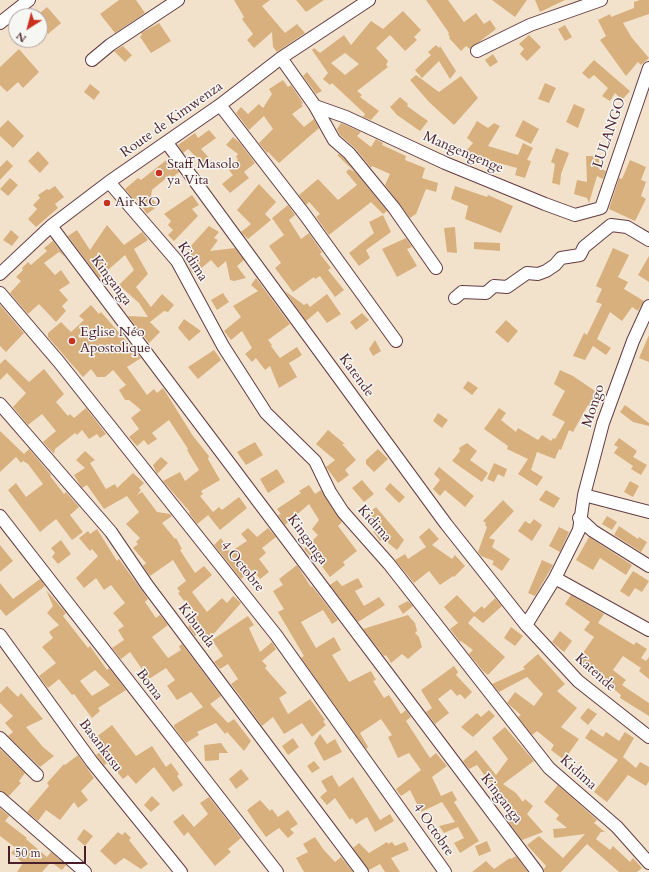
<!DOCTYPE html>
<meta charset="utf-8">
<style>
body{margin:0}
#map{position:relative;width:649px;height:872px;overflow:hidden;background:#f3e2cb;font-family:Cardo,serif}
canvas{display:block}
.north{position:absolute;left:8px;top:8px;width:40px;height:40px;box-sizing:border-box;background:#f6f6f2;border:1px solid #b1a0a2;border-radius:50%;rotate:216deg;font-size:11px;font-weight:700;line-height:16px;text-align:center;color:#4a1f2b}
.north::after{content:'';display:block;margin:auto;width:14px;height:18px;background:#c8321e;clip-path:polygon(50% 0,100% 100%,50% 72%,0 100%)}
.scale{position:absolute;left:8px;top:846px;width:78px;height:18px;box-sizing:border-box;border:2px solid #4a1f2b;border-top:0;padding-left:5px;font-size:12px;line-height:14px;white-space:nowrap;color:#4a1f2b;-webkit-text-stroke:3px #f6f6f2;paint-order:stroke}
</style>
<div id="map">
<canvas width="649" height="872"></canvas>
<div class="north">N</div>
<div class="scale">50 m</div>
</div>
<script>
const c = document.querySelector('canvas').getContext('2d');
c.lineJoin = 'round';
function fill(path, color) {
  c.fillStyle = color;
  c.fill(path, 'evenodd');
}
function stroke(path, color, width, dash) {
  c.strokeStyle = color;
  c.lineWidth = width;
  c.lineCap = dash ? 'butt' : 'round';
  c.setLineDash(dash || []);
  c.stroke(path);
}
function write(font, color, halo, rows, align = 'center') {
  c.font = font + ' Cardo,serif';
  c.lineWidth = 3;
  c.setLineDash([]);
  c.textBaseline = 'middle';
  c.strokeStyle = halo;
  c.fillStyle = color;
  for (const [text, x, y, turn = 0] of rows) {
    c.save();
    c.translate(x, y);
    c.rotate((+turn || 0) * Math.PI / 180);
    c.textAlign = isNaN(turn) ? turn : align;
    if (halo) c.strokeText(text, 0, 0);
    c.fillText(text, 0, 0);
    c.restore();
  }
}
fill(new Path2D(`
 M119,0H136L145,13L115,33L100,14Z
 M234,0H270L262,6L285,33L297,24L305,33L277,52L273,47L272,32L254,48L247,40L253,34L242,19L244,17Z
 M296,0H324L306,12Z
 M426,0H448L464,22L476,13L484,24L490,20L496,29L470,49L466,46L461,51L449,38L450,37L448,34L449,33Z
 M492,0H527L515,17Z
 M535,0H565L540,12Z
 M640,0H649V14L623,23L632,38L649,58L641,65L638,62L626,76L600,40L606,36L598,20L610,14L611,17L634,8V2Z
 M47,7L61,23L48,34L40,24V13Z
 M403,11L421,30L414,37L417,40L405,51L390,35L376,48L388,61L386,65L388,67L357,91L362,95L360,97L379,111L371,120L363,117L365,114L332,83L330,85L323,79L328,73L312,50L314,48L320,53L344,35L351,45L371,21L383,29ZM345,53L359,64L345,75L331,63Z
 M159,23L171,41L151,53L140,37L142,35L141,33Z
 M565,25L572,37L565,41L558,29Z
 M529,35L541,47L527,61L520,54L524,49L519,44Z
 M436,45L439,48L440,46L456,71L450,79L439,61L422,78L415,70L431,55L428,52Z
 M123,46L132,55L125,62L114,51Z
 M19,49L39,72L23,88L18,82L7,92L0,85V67Z
 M493,54L498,62L490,67L485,60Z
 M594,60L630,91L622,100L615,93L610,101L602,96L608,88L594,75L589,79L582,73Z
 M307,72L322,91L316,94L303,76Z
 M416,75L439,92L461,76L478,98L454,125L429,102L410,80Z
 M283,80L288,87L291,85L303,103L301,104L303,106L292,114L304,127L314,119L319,128L279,163L268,152L267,153L259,143L273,129L264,116L249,130L236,113L241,107L248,114L259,104L263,108L272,94L269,89Z
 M545,83L556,88L549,103L538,99Z
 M90,84L100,92L94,100L84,92Z
 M400,97L408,104L407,106L428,121L420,131L397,115L390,107Z
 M574,104L585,109L578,128L566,122Z
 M8,120L24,136L13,148L0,136V128Z
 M523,120L539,129L531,144L515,136Z
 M477,121L488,128L494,123L500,126L488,146L518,155L523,143L533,148L527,160L531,161L525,178L515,175L517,168L476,157L466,151L473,143L467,138Z
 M341,123L361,132L357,136L371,147L376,139L383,143L382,145L406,156L405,160L425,168L422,178L438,183L436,192L426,189L416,214L410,218L385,185L390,174L372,166L371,168L355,148L340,135L337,129Z
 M209,130L216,138L201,149L211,160L205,166L188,149L183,153L178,145L195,133L198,138Z
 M233,137L240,143L255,163L244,172L249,178L230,193L222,184L233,175L228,169L238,159L236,157L238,154L226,145Z
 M556,148L569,153L561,174L560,185L552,183L555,164L551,162Z
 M38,151L49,163L40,173L28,161Z
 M339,154L344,158L387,211L383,214L371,202L329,235L316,217L320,214L309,202L306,205L299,195L318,179L338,200L357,185L346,172L349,169L355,172L337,155Z
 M586,156H599V168L606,171L603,179L597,176L589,203L587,198L574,194L577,180L587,182Z
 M169,158L179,172L172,178L170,175L152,190L151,197L158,206L147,214L136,198L134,200L125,189L138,178L141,180Z
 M7,160L13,166L0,180V167Z
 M630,160L646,167L641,180L646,182L641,196L646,199L635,221L609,209L619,178L622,179Z
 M10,178L18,185L8,196L0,189Z
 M259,184L276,202L265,214L271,220L248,239L241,232L251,224L237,210Z
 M55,186L64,197L55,204L58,208L36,227L28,219L37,209L33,205L40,198L38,195L47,189L49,190Z
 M455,186L487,197L488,195L513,206L501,233L465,219L468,206L451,199Z
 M192,195L199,205L192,209L198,216L174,241L168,235L173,230L168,225L171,221L164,214Z
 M288,205L295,215L289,220L301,239L309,233L322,252L320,254L331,268L328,270L344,290L335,297L320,276L315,279L314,277L293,292L275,268L281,263L269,246L284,235L272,218Z
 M383,215L391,232L366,250L370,258L359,266L349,253L374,233L369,222Z
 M107,225L124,245L142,232L148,240L134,249L148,274L136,287L151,307L162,294L174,305L168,312L164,311L150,322L160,332L149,343L128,316L148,317L139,303L119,285L134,270L125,255L99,278L68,236L77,230L90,250Z
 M209,226L219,232L214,238L218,240L210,251L235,248L244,260L237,266L246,278L234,281L230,280L226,261L218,268L211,260L194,274L191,271L184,258L191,252L188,249Z
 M455,227L457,253L447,252L444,228Z
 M11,230L19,237L12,246L3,240Z
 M406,238L412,247L407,249L417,266L397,277L382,249Z
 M53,241L65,257L59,252L44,263L55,275L61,270L70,283L59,290L68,300L62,306L66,311L56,322L39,304L28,314L10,293L21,281L16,277L23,270L22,268L28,262L31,265L47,251L44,248Z
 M474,242L500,243V251L474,249Z
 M613,248L629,255L618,277L628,282L624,289L644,301L638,311L632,307L622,321L610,312L597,339L611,348L606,355L593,346L585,360L573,356L584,333L587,335L602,304L596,302L602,289L596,286Z
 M649,256V282L638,275Z
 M256,278L290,324L268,340L272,345L271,346L280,358L297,347L302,355L289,363L297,377L279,388L270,366L265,370L256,358L252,362L245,354L252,348L242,331L231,340L224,331L241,317L233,306L258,291L251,285Z
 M285,291L304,305L307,303L310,307L327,294L341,314L327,323L318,311L306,321Z
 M223,293L229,302L217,310L211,300Z
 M0,305L24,333L6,352L0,346Z
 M91,305L99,314L101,312L141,358L127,367L147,395L154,389L157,393L163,388L193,436L209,456L208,459L220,480L201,491L203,494L200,496L213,512L219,507L222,510L239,497L247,508L220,530L208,515L211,513L197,524L189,513L190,512L163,481L180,472L185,481L199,470L187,450L188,449L169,420L152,433L157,439L148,445L144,440L137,446L129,437L139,429L131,418L141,410L129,400H125L119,390L126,385L113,370L105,377H97L91,369L83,377L48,337V333L61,322L71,332L84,320L79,316Z
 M362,313L369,320L356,330L350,322Z
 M184,319L201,331L189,341L178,328Z
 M506,320L518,331L508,343L495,332Z
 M649,335V362L639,358Z
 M375,340L381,351L373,356L369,349Z
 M214,350L221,360L198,379L188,367Z
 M5,359L29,382L44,369L64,394L56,402L68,416L70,414L74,418L86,408L106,434L100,438L97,434L89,439L82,430L77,435L75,433L55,449L54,454L43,442L56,431L42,414L28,425L13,407L26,393L7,373L0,380V364Z
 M560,370L573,376L598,393L590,406L588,405L573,432L569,430L561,450L559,449L555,459L537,452L531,470L543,477L537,486L518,474L528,459L507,449L508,446L484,429L499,408L506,413L501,420L516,432L518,428L538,440L542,435L551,441L553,438L555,439L565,422L552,415L565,391L554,384Z
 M468,381L478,388L472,395L463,388Z
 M625,405L649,423V426L633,422L620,412Z
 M438,413L448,420L442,428L433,421Z
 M328,430L345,444H342L356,460L345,470L349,475L338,483L326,467L335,460L316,444Z
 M0,431L24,454L29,449L51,475L50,476L64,494L66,492L79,507L70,515L83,532L72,540L56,519L40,532L8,490L16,483L26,497L43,484L28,464L23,461L21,463L16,457L0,472Z
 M619,438L637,451L633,457L647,465L641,475L631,469L633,466L614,453L618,447L614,445Z
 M255,442L263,455L246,465L237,452Z
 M467,443L477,451L470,460L488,473L482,482L452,461L460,451L459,448Z
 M378,449L388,459L374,472L366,464V460Z
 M85,451L95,460L90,463L106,489L115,484L117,488L133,473L144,483L139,488L141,490L137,495L142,492L157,512L170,514L172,516L162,523L175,539L176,538L182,549L180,550L195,573L204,566L212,575L192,592L207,612L222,598L227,603L233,596L241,603L210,638L209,637L206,639L200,631L195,636L188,627L197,618L178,593L180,592L177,588L186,581L173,560L150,576L143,566L146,563L133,548L138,544L136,542L140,538L126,524L139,512L127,496L104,509L87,485L82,488L80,485L74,475L85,468L76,460Z
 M161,457L168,463L157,474L153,465Z
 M494,463L507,469L504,477L498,474L494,482L487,479Z
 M439,467L474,496L465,507L445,490L440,496L433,489L440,480L434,474Z
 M277,469L285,482L268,493L260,479Z
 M362,480L374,494L364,502L352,488Z
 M630,481L639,486L633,497L624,492Z
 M390,483L405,497L399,503L385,489Z
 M309,485L315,494L321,490L342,522L338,526L357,551L343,562L345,565L330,577L314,556L312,558L304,549L318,535L312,529L319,520L309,504L285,525L278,515L281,514L277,509L301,493L299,491Z
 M546,490L560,498L554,508L539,500Z
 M503,500L514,511L489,538L495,540L492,547L510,559L502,571L492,564L494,561L481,556L478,552L487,527L485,525L486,523L483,521Z
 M376,507L404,540L397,550L383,539L380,541L373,531L376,529L367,519L370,512Z
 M607,516L617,522L612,530L602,524Z
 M534,519L542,525L532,541L518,531L525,521L530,524Z
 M619,526L638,539L639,537L647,542L641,552L614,535Z
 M559,527L569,532L560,552L549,546Z
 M248,528L257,537L268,528L276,537L262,548L266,553L259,559L269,572L260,579L253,570L241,579L214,545L221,538L230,552L247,541L241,534Z
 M429,528L439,539L432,545L452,559L455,555L465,566L454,577L453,576L440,585L429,571L414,583L395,560L405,554L408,559L426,547L419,537Z
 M97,529L117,561L119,559L148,599L145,602L156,618L160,615L168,625L152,637L168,658L181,650L179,646L182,644L221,696L210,704L228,723L234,719L251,741L244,751L227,732L225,734L216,723L197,732L199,735L186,743L174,727V725L203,707L191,692L177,700L167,686L175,680L166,668L149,679L130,652L121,659L112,648L124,640L118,630L124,626L113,613L125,603L111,585L104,590L96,578L84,588L76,578L98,556L92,549L90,551L79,538L88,531L90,534Z
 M589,537L632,565L626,575L600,558L593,570L576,560Z
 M61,540L71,554L58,564L52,557L55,553L51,548Z
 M0,545L13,561L0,572Z
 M542,560L553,565L535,596L528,593Z
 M297,565L311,587L312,586L338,620L332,624L323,610L301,622L316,648L334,637L341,650L332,655L349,682L371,671L376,680L373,681L384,698L389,695L401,714L406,710L411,717L406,721L430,758L436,753L447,766L432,777L441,796L452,791L457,800L454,802L479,841L460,853L454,843L464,838L458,827L444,833L439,826L455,822L442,802L421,812L410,790L401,796L396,789L421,770L409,753L398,758L388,737L392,735L381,719L360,733L368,747L366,749L301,658L304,656L278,612L284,609L273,591L283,585L279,579Z
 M633,571L649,581L642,592L635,588L629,597L620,591Z
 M358,578L363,587L355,591L364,606L379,597L385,605L358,622L330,585L337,580L342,586Z
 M40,579L45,586L6,616L0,609V583L13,599Z
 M46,590L66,613L63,616L88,648L90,646L107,670L109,668L126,690L98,708L100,711L92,718L74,694L72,695L59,679L48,688L39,676L56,663L42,647L53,638L49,632L59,625L47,613L53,606ZM95,670L110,685L92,696L80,681Z
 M457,595L474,613L482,606L484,609L495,598L502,606L483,623L474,616L468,623L505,657L488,675L483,671L469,654L473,650L461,641L460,642L450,629L458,623L444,607Z
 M571,595L604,614L598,623L634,645L636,642L647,649L641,658L646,661L649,657V679L639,671L641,668L623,656L613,670L626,680L622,685L649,703V716L620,698L621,695L578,660L594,637L584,630L590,622L565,604Z
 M408,601L413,606L403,614L398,606Z
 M408,615L415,623L417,631L415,633L419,637L422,647L408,659L402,654L391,663L386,655L384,656L363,629Z
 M248,616L254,625L249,628L260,652L272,642L276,649L262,661L267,666L265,668L287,693L279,698L288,714L310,699L325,720L323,721L326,725L312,737L302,723L284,734L273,717L262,726L231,684L238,679L228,664L220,669L214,662L223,656L212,640Z
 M511,627L523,636L515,646L504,638Z
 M560,631L572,641L564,652L552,642Z
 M538,654L565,684L557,691L577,708L561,727L579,739L564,760L551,750L554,745L537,731L532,735L518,717L521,715L507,703L515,692L534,706L543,694L527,677L499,692L492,684L525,669L523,667Z
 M454,666L458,672L456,675L472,692L465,699L460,694L457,696L451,689L438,699L449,713L435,724L426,712L432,708L421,690Z
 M7,686L18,697L21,693L43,719L26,727L43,747L54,756L40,767L8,736L13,732L5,723L13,716L0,703V693Z
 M588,708L597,714L588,725L580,718Z
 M489,710L495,716L473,737L461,727L477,713L481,717Z
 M112,725L136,756L152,746L166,767L171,763L179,774L177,776L183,785L173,792L154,767L136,784L128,775L123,779L110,764L108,765L107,763L104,765L96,755L103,750L95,738Z
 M505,727L534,761L503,784L516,793L523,802L525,799L533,806L527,814L543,832L522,840L505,817L513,812L498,790L494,794L486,788L490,783L477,765L469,769L463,761L476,750L496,775L508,759L492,738Z
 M591,729L603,737L606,732L619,741L625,732L634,738L623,757L636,768L640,762L649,767V781L646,786L628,775L607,802L594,792L618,760L585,738Z
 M320,734L327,744L335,739L342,752L324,761L314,743Z
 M293,738L299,747L288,755L282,746Z
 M221,743L228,753H219V760L205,761L204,745Z
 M0,749L25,773L19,781L21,783L9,796L0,791Z
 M78,755L94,778L81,791L88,800L78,808L74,802L60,820L46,810L38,821L27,812L49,786L47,783L64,764L65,765Z
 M314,761L320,768L312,773L307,766Z
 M241,769L249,779L236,789L229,779Z
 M332,775L339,787L353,777L380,820L390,814L394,821L375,832L367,817L356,824L352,818L350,820L335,798L327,805L320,797L327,791L321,781Z
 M558,785L597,820L594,823L605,832H601L596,839L610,850L613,846L630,862L633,858L642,868L637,872H619L587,844L561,872H544V869L546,866L527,845L539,836L563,858L585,834L554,838L553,829L567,828L556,819L559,815L544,802Z
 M152,796L160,804L151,812L144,805Z
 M209,797L241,838L228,849L231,852L215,866L188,832L184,836L173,822L183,814L194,827L208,814L200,803Z
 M260,800L270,811L272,809L278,817L288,810L298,824L290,829L294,833L288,838L279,828L266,837L255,822L247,810Z
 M0,808L9,816L5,821L27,838L26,839L47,857L51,852L66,865L62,870L51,862L42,872H17L23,863L11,853L16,848L0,836Z
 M84,829L93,836L85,846L77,839Z
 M118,832L122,835L125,832L131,838L129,840L148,864L141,869L124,858L115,865L100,851Z
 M315,837L323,849L335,862L341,857L353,872H304L296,858L308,852L303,844Z
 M487,841L491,851L479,856L475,846Z
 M387,842L388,844L392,842L395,846L405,842L409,850L391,858L400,872H385L380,864L369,870L353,848L359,843L369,853Z
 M516,856L528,872H472L486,861L494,869L510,858L511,859Z`), '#d8b07e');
const minor = new Path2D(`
 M0,23L29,0
 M477,51L530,25L601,0
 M281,58L315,106L334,140L349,153L394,208L436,268
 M92,60L110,45L178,0
 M220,105L305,215L396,341
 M315,106L346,117L445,163L545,204L575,215L601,208L649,68
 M167,143L446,524L526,625L578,681L649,737
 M109,182L177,261L223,346L266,413L315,461L330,492L343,512L389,564L549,768L617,827L649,863
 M51,226L537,872
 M0,274L51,226L109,182L220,105L281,58L369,0
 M0,293L59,362L276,635L445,872
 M455,298L462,292L486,293L494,286L507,287L527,273L538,274L546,271L555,265L561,258L580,255L584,247L611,225L627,227L649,240
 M0,404L111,532L147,585L362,872
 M584,495L649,512
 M0,516L277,872
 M579,518L593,531L649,566
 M555,578L649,630
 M526,625L555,578L579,530L584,495L603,423L633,341L649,306
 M0,635L92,762L181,872
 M0,738L37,775
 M0,798L85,872`);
stroke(minor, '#633c43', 14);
stroke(minor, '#fff', 12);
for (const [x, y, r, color] of [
 [159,173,4,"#c8321e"],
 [107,203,4,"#c8321e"],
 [72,341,4,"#c8321e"]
]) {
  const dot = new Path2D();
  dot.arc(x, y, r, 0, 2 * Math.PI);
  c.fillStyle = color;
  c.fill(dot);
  stroke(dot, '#f6f6f2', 1.5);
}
write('14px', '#4a1f2b', '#f6f6f2', [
 ["Route de Kimwenza",172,120,-35],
 ["LULANGO",610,133,-71],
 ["Mangengenge",463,153,23],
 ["Kidima",192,262,57],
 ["Kinganga",111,281,53],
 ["Katende",356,376,54],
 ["Mongo",594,406,-72],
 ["Kidima",374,524,49],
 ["Kinganga",307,540,54],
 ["4 Octobre",242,567,51],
 ["Kibunda",196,626,53],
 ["Katende",595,673,42],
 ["Boma",149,685,53],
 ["Basankusu",100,746,53],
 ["Kidima",578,773,42],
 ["Kinganga",501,799,52],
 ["4 Octobre",433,830,55]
]);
write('14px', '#4a1f2b', '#f6f6f2', [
 ["Staff Masolo",167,165],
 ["ya Vita",167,181],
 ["Air KO",115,203],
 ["Eglise Néo",80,333],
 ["Apostolique",80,349]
], 'left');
</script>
